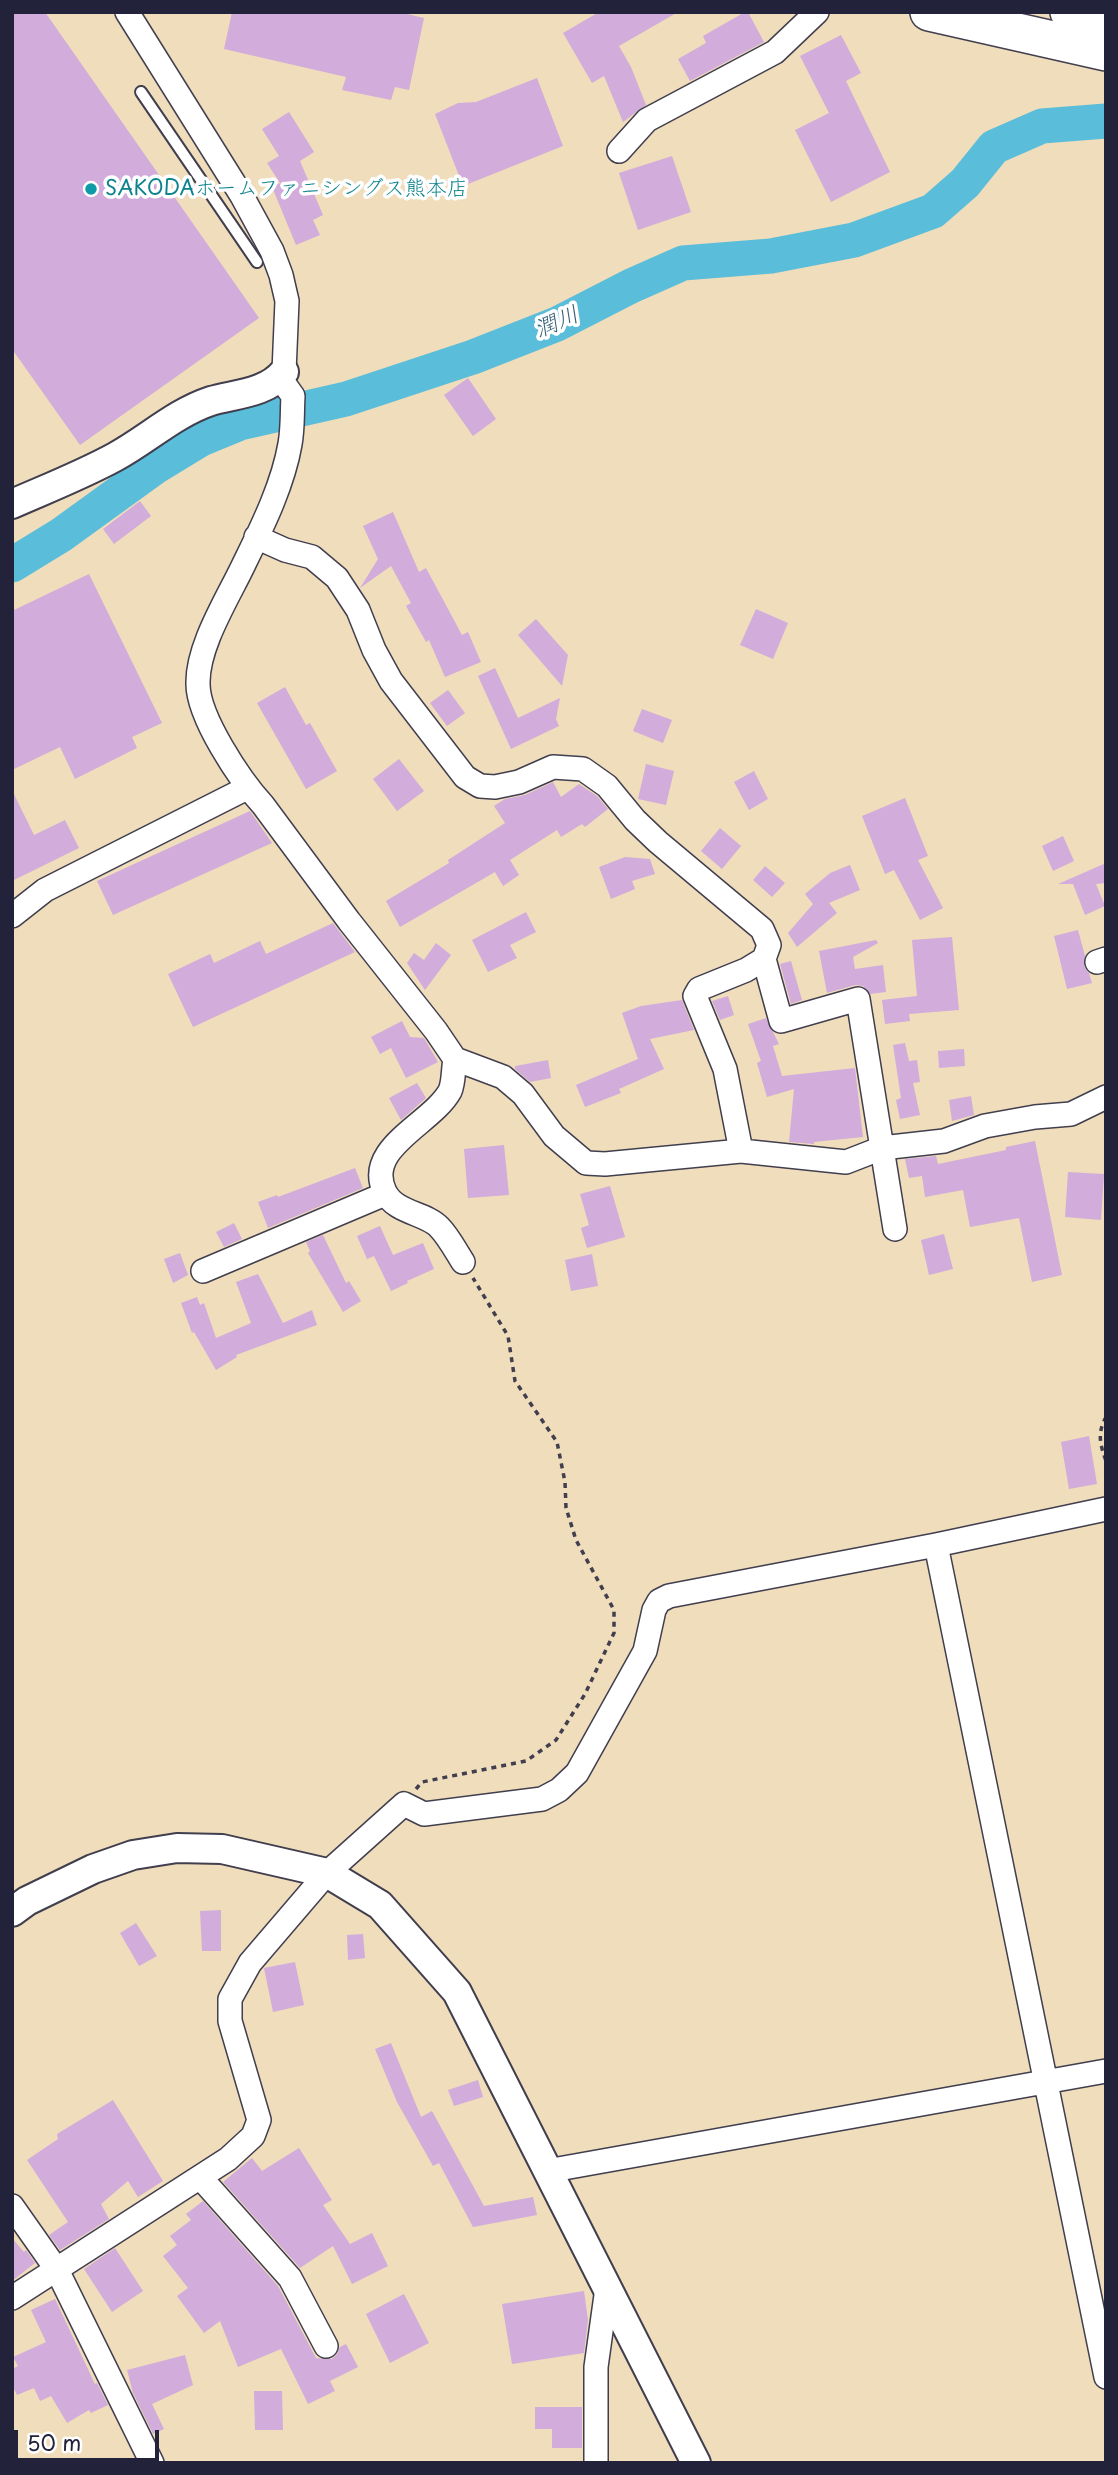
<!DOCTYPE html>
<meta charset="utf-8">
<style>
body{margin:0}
#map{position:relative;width:1118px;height:2475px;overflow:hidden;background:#efddbc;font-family:"Playpen Sans",sans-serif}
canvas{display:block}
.frame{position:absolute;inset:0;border:14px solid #22223b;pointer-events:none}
.scale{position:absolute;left:14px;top:2430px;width:145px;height:32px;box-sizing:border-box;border:4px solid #22223b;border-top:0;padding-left:9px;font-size:21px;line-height:24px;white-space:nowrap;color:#22223b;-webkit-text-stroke:5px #fff;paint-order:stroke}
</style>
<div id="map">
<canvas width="1118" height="2475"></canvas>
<div class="frame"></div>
<div class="scale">50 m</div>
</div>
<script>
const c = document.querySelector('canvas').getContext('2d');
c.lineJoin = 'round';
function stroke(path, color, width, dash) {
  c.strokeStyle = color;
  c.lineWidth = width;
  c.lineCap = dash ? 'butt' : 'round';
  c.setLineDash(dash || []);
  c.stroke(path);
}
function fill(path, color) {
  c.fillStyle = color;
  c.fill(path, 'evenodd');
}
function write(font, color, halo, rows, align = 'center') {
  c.font = font + ' "Playpen Sans","Klee One",sans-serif';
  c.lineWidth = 7;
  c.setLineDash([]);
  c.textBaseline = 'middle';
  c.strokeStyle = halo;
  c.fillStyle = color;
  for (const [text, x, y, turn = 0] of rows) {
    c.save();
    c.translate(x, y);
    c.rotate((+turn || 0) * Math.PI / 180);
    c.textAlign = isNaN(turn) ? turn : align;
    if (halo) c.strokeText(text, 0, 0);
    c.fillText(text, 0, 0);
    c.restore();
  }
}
stroke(new Path2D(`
 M12,565L61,535L155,467L201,439L240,423L346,399L473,357L557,324L631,286L683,263L771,256L854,240L933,211L965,183L994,147L1042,126L1106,121`), '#5abdd9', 35);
fill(new Path2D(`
 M12,12H45L259,318L80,445L12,349Z
 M232,12H399L424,18L409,90L395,87L391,100L342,90L346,77L224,49Z
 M599,12H678L619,46L631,67L646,105L623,122L604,76L592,83L563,33Z
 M745,12H748L764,42L690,81L678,59L706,43L703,36Z
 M841,35L861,73L846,81L890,172L831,202L795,130L829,113L800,56Z
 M537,78L563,146L463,186L435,114L458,103L476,102Z
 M289,112L314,152L300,161L323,215L313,220L320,235L296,245L272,187L280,183L267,163L279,156L262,129Z
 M672,156L691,212L638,230L619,173Z
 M468,378L496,419L473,436L444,395Z
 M140,501L151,516L114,544L103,529Z
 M393,512L419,572L426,568L462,635L468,632L481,662L445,677L429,640L426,642L406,606L411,603L391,566L360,588L378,559L363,526Z
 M89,574L162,723L132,737L137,748L75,779L60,747L12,770V611Z
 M756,609L788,623L773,659L740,645Z
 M536,619L568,655L562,686L518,635Z
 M495,668L518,718L560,698L556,719L559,726L511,749L478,676Z
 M285,687L306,725L310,723L337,771L306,789L257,703Z
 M448,690L465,713L447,726L430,703Z
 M642,709L672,720L663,743L633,731Z
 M399,759L424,791L397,811L373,779Z
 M646,764L674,771L666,805L638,799Z
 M754,771L768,799L749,810L734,782Z
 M553,782L561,797L579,784L597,796L608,809L585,827L582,824L561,837L557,830L510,860L519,875L503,886L495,872L400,927L386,901L449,863L448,860L505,823L494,806L505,799L525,795Z
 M12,790L34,835L65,820L79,848L12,881Z
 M905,798L928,856L918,860L943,908L920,920L894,870L885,874L862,816Z
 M250,811L272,843L113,915L97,881Z
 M720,828L741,846L722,869L701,851Z
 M1063,836L1074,861L1053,871L1042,846Z
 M625,857L650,859L655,874L632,881L635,889L611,899L599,867Z
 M1106,863V883L1096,884L1105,906L1085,915L1073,884H1058Z
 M850,865L860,890L829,903L837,913L797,947L788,933L813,904L805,894L830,873Z
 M765,866L785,883L772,897L753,880Z
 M526,912L536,932L510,945L517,958L488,972L472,940Z
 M333,923L355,952L193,1027L168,974L210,954L214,963L260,941L266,954Z
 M1078,930L1085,956L1084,966L1089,973L1092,983L1067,989L1054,936Z
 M952,937L959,1010L909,1014L910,1021L885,1024L882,1000L917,996L912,940Z
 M876,940L878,943L853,957L855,969L883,965L886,992L870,994L863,986L855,985L827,993L819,951Z
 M436,943L451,955L425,990L407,963L414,953L424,960Z
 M791,961L802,1000L791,1004L780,964Z
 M728,996L734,1015L720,1020L712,1001Z
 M682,1000L694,1030L650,1039L664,1069L619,1089L621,1093L585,1107L576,1085L638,1059L622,1013L641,1006Z
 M766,1018L779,1044L773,1046L782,1076L855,1068L863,1137L814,1142V1144L789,1142L794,1089L767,1097L757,1063L761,1061L748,1024Z
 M402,1021L410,1037L424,1038L438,1062L406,1078L391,1048L380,1054L371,1037Z
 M905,1043L909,1061L917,1060L920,1082L913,1083L920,1115L900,1119L896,1100L901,1098L893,1045Z
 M964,1049L965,1066L939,1068L938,1051Z
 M548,1060L551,1078L530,1082L515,1069V1066Z
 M417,1083L426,1098L401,1120L389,1098Z
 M971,1096L974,1115L952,1121L949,1100Z
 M1035,1141L1062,1275L1032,1282L1019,1218L970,1227L963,1190L925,1197L922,1176L909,1178L905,1159L936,1156L938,1164L1006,1150V1147Z
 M504,1145L509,1195L468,1198L464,1149Z
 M355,1168L363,1188L268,1228L258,1202L277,1195L278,1197Z
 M1068,1172L1104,1174L1101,1220L1065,1217Z
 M610,1186L625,1237L587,1248L581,1228L589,1225L580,1194Z
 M234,1223L242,1239L224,1247L216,1232Z
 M380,1226L393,1255L423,1243L434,1269L407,1281L408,1283L391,1291L374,1256L367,1259L357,1236Z
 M944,1234L953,1269L929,1275L921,1240Z
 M323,1235L346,1283L349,1281L361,1301L343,1312L308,1253L310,1251L306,1242Z
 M180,1253L188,1275L173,1283L164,1259Z
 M592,1254L598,1286L571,1291L565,1260Z
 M258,1274L283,1323L312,1310L317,1325L236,1355L237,1357L216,1370L194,1332L192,1333L181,1303L197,1297L200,1305L204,1303L216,1338L251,1323L236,1282Z
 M1089,1436L1097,1484L1069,1489L1061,1442Z
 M221,1910V1951H202L200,1911Z
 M136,1923L157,1956L139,1966L120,1933Z
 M363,1934L365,1958L348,1960L347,1935Z
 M295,1962L304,2005L273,2012L264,1968Z
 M391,2043L421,2117L432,2111L484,2206L533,2197L537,2215L473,2227L439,2163L433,2166L397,2102L375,2049Z
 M478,2080L483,2097L454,2106L448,2090Z
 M113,2100L163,2181L138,2197L128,2181L101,2204L109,2219L60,2250L49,2235L68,2222L27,2160L58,2139L57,2134Z
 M299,2148L332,2200L323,2205L350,2244L372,2233L388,2266L352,2284L333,2246L300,2268L223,2182L252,2158L262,2171Z
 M203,2201L278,2286L316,2358L332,2359L337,2354L340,2347L346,2344L358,2367L330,2381L335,2391L308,2404L281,2349L238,2367L220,2321L204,2333L177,2296L188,2288L163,2256L177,2245L170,2236L191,2220L186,2214Z
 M12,2238L24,2252L26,2250L35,2263L12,2281Z
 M115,2248L143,2291L112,2312L84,2269Z
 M584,2291L588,2320L584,2353L512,2364L502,2304Z
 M404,2294L429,2343L390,2363L366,2314Z
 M55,2299L95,2384L97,2383L108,2405L91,2413L89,2410L67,2423L51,2396L40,2401L34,2388L17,2395L12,2385V2369L18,2366L13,2357L46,2342L31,2310Z
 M185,2355L193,2385L152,2404L164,2429L153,2434L133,2393L127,2370Z
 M254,2391H282L283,2430H255Z
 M535,2407H582V2448H552V2429H535Z`), '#d2acdb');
const service = new Path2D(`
 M141,92L257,262`);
const minor = new Path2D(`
 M127,12L242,196L272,251L281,275L287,301L284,372
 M619,151L647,120L775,52L817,12
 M280,378L293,396C292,412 293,428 290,444C283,485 262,527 244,564C228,598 197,646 198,684C198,717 240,780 263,805L349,921L436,1031L455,1059L503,1077L523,1094L554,1136L586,1163L605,1164L741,1151L846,1162L882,1148L944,1141L985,1126L1035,1117L1071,1114L1106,1097
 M256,537L285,550L312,557L337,578L358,610L374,650L391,681L465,777L480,786L495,787L519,782L553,767L583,769L607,786L635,820L658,842L762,929L769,945L764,959L746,970L699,989L695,996L725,1069L741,1151
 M12,916L45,890L247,788
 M764,959L781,1021L858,999L895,1229
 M1097,962L1106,959
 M455,1059C453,1069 454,1082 450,1091C432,1124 363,1148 385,1192C395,1213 426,1213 439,1227C448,1236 456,1251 463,1262
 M203,1271L385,1194
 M936,1545L1106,2377
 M547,2171L1106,2071
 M200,2177L290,2278L326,2346
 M12,2206L57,2270L152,2463
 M12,2298L228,2159L253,2136L259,2120L230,2021V1999L250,1963L327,1873L404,1804L424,1814L542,1799L559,1790L577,1773L645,1651L654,1610L659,1601L669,1596L936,1545L1106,1509
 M596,2463V2367L607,2288`);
const tertiary = new Path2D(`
 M12,504C46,489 82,475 115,457C148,439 175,413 211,401C236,394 267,393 284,372
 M12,1912L27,1901L93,1869L133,1855L177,1848L222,1849L327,1873L380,1905L457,1992L696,2463`);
const trunk = new Path2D(`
 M929,12L1106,52
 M1069,12L1106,20`);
stroke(service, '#413e4e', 14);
stroke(minor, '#413e4e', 26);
stroke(tertiary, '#413e4e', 32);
stroke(trunk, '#413e4e', 40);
stroke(new Path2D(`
 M1106,1417C1097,1433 1100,1444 1106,1461
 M416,1789L422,1782L526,1761L556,1740L585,1694L614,1633V1610L576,1540L566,1508L565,1482L557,1442L515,1381L508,1336L473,1278`), '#413e4e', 3.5, [5, 5]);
stroke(service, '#fff', 10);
stroke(minor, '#fff', 23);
stroke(tertiary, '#fff', 28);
stroke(trunk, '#fff', 37);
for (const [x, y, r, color] of [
 [91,189,7,"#0f9aa8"]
]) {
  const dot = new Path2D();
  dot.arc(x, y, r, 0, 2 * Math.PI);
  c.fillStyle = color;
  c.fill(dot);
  stroke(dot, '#fff', 2.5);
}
write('21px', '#0d838f', '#fff', [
 ["SAKODAホームファニシングス熊本店",105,189]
], 'left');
write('italic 23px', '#38607a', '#fff', [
 ["潤川",557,323,-23]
]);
</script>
